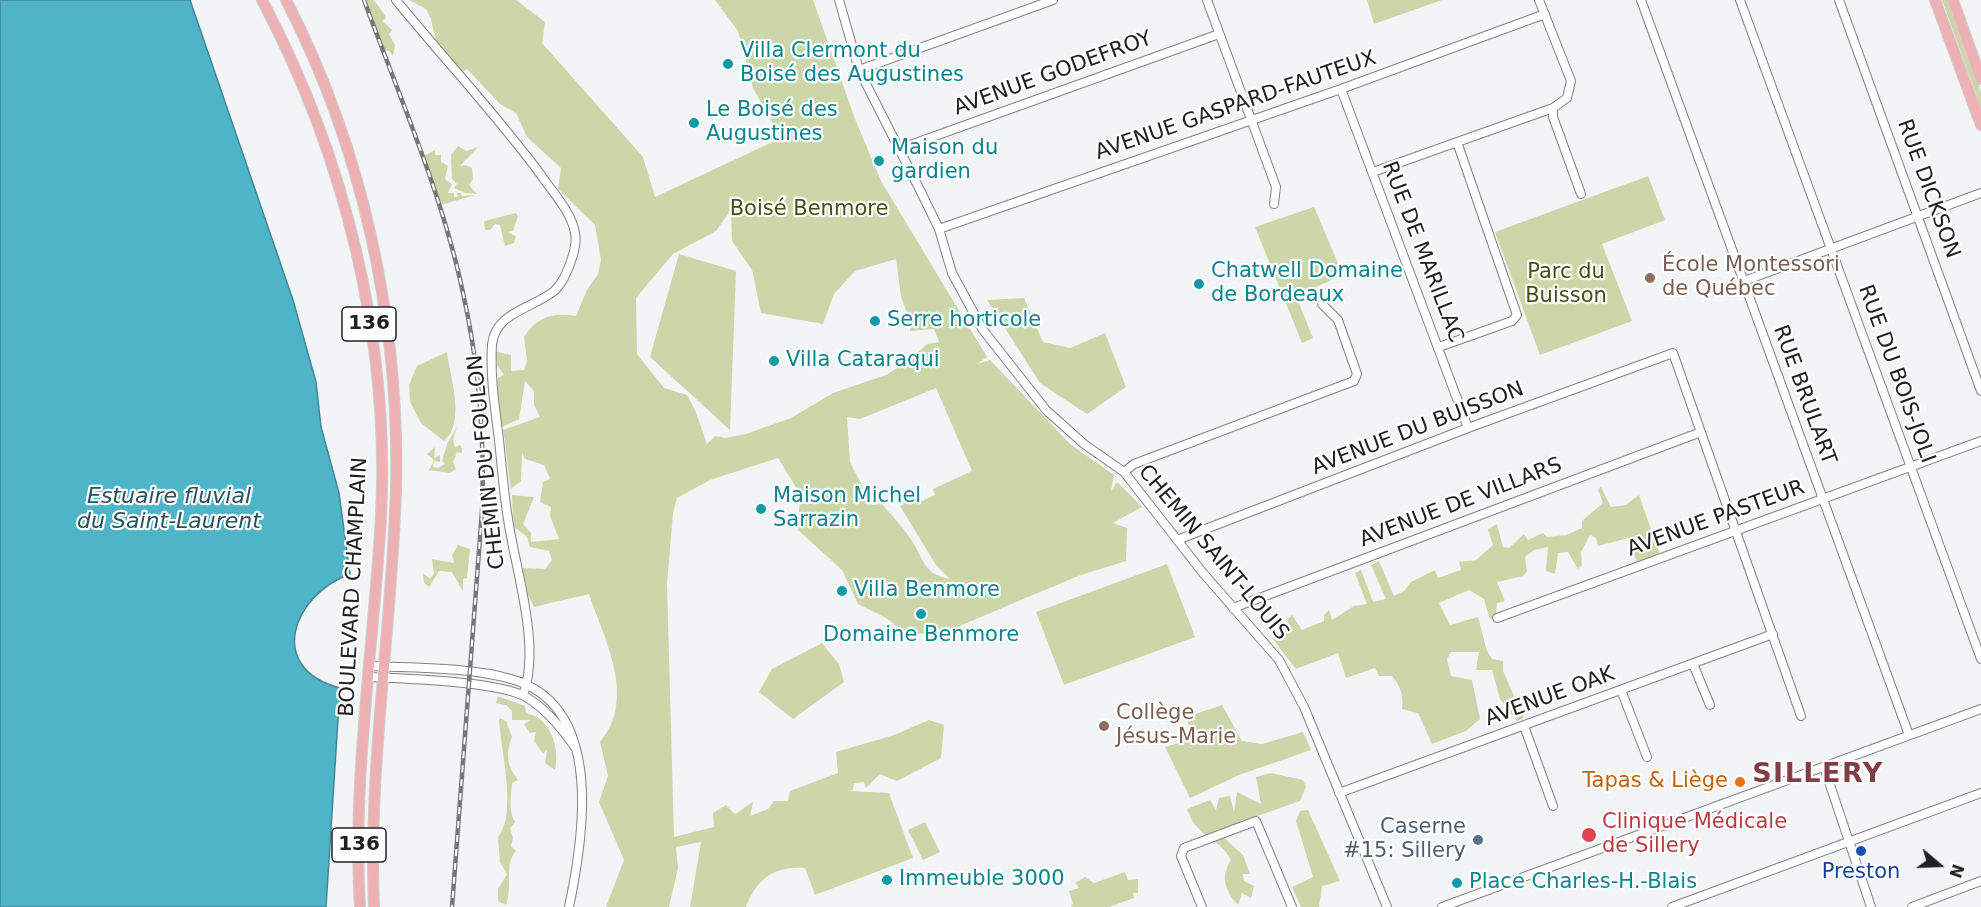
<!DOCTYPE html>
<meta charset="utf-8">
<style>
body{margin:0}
#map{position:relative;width:1981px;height:907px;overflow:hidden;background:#f3f4f6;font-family:"DejaVu Sans",sans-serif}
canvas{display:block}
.north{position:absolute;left:1909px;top:835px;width:60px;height:60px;-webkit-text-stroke:4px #fff;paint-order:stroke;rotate:109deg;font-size:16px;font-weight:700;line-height:24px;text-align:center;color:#202021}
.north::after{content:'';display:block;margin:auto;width:21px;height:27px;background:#202021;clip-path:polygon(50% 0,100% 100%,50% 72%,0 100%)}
</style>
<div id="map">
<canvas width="1981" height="907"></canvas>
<div class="north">N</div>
</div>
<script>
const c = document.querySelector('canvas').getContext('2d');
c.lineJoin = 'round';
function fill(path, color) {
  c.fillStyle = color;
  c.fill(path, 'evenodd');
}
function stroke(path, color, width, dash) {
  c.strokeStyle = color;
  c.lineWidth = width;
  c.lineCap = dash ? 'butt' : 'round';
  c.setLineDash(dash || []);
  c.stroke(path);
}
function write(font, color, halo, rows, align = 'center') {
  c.font = font + ' "DejaVu Sans",sans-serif';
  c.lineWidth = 4.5;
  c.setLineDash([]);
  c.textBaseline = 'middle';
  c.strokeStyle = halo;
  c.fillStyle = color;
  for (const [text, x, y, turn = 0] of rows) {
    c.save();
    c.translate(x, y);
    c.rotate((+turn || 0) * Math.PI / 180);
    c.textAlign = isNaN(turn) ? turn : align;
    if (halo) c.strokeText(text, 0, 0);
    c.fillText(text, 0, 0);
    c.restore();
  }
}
fill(new Path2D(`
 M366,0H374L386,17L383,21L392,30L389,34L395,45L393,56L389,51L384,50Z
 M409,0H516L545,22L542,43L643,157L655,197L781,138L753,88L738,31L715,0H813L855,119L881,181L987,357L977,364L990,360L1070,444L1114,475L1111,491L1117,482L1142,507L1113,523L1127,528L1126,561L1078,576L943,633L907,634L886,618L858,604L842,570L798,530L800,494L778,458L710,480L677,498L673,513L667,584L674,837L714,827L713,813L726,805L735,814L753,802L750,816L768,809L774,801H788L790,791L838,773L836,752L894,735L929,720L944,725L941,758L897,781L880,774L866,788L864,782L854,783L853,790L849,791L889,793L913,858L815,895L805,868C773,866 757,879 746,907H690L701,842L676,847L678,868L669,907H606L624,860L599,802L608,776L600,742C637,698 605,641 589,594L534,607L520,580V568L545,569L552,560L549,551L530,547L527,537L513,526L512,495L534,497L523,524L531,533V542L559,539L550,516L551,507L540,502L543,482L550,479L544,465L525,459L522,453L521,481L511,489C507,469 507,450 503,430L540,417L534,405V391L525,381L519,419L502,427L496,394L498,378L504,375L497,365L494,351L511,355V371L524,370L527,361L524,337C537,317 552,312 576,316L587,290L598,274L601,260L595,225L558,189L561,168L527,137L516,113L500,104L467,69L460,73L438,52L431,19L426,9ZM731,210L732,241L752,270L761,313L823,324L834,294L855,271L896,259L901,297L910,321V331L934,329L939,342L927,344L910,360L886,375L833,393L791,418L746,434L725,438L715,436L707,444L695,410L687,395L664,388L637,354L636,298L673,254L716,231ZM936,388L972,471L933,489L935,495L922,501L919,496L900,506L936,565L950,579C923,574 925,561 912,541C904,528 892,516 882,504L872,505L850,462L847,417L860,419Z
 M1367,0H1442L1374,24Z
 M1942,0H1947L1981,92V108Z
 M458,146L466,151L478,147L460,166L466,165L472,168L473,179L469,185L477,194L465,193L454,188L457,184L452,179L451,155Z
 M435,150V155H441V162L448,166L445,179L452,184L448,193H454V197H458L457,193H461L462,196L475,195L441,205L422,157Z
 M1648,176L1665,220L1602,244L1632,321L1540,355L1495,232Z
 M1314,207L1343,275L1296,296L1313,338L1302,343L1255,227Z
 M516,213L518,216L513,231L507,232L516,236L514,243L505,246L500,225L495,224L490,230H485L484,221Z
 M679,254L736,271L730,430L650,357Z
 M1024,298L1043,342L1070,348L1105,333L1126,387L1087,414L1040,383L987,300Z
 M447,352C450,377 466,422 444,441L421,423L410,402L409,385L417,366Z
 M457,427L453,440L455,447L460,445L462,448V453L457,452L453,462L456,469L450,473L429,470L434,460L427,454L435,447L434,458L440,455V462L434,461L433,467L438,468L445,464L442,461L447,444Z
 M1601,487L1611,507L1626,505L1639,495L1660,555L1637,563L1628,538L1598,546L1596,538L1590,535L1581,552L1582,565L1578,569L1568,552L1558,553L1555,574L1546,571L1548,547L1534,550L1525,557L1527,571L1523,576L1497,582L1505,601L1497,603L1495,621L1489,617L1484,599L1469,590L1439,603L1450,625L1478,617L1487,651L1492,659L1503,661V671L1524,718L1517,721L1500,699L1492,670H1476L1479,652H1451L1447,659L1451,676L1472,680L1480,719L1466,731L1432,744L1418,713L1402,709C1404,696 1400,685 1392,676H1379L1375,668L1346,678L1338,653L1296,669L1272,638L1291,630L1287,620L1292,615L1302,630L1324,621V615L1329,610L1332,620L1354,606L1367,604L1355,573L1361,570L1373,602L1386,599L1371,565L1379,561L1394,596L1404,591L1411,582L1435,570L1438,578L1461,570L1459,562L1476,560L1493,545L1488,529L1497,524L1503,547L1509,548L1524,534L1528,540L1543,533L1547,537L1566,535L1582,528V521L1603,503L1598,489Z
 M458,545L470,549L467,578L463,579V592L452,572L439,571L429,587L424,583L423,573L430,579L434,573L432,559L454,563L452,555Z
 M1167,564L1195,637L1064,685L1036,612Z
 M822,643L839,664L844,682L793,719L759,692L772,669Z
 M498,696L525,706L526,713C551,718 560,748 555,770L545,763L547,749L543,754L534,741L536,732L530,733L524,724L531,720H512V711L506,705L496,703Z
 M1222,705L1242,741L1262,744L1303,732L1311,750L1239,775L1190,798L1165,747L1193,739L1186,717Z
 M499,718L506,721L512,737C505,753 507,767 518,780L512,783C511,797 508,809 515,822L510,828L513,838L511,846L516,851C504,863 513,886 506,905L498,901V889L507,874L500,862L498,837C518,812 500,749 499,718Z
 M1271,773L1303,780L1306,787L1300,801L1229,826L1222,836L1243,855L1250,874H1243L1244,881L1254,886L1251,898L1242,893L1238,905C1225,891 1220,876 1231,860C1218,835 1197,839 1187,809L1210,800L1216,810L1219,798L1230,796L1234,812L1237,792L1261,804L1256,777Z
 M1308,810L1340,881L1322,886L1319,907H1301L1292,887L1313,877L1296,821L1300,811Z
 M925,822L940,852L923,860L908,830Z
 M1125,872L1128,880L1138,879V893H1133L1134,898L1109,907H1071L1073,904L1069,891L1079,888L1075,883L1085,877L1094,883Z`), '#cdd6a8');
const water = new Path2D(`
 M0,0H190L293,300L316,382L321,427L339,493L350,574C293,595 265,668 340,688L326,907H0Z`);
fill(water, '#4eb4c7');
stroke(water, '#408895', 1.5);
const minor = new Path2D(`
 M396,0C444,59 496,114 541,175C553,193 571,211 575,233C577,242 573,256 570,264C566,274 562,284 554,291C532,309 495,312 492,345C490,376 495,408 499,440C502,468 504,497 509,525C517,575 541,648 523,695
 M839,0L859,70L921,192L939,229L952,273L983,330L1046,410L1084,444L1124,472L1203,573L1279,660L1304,707L1387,907
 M1207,0L1276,187L1274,204
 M1539,0L1571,81L1567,98L1553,108V117L1581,194
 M1641,0L1909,735
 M1740,0L1981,659
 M1839,0L1981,391
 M859,70L1053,0
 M1341,89L1468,428
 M899,149L1219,34
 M1373,172L1553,108
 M939,229L1341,89L1545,14
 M1744,281L1981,193
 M1439,347L1512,321L1517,315L1457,142
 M1124,472L1134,464L1354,381L1357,374L1338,320L1322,304
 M1177,540L1468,428L1673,353L1801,716
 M1233,608L1701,432
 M1497,618L1981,441
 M1693,664L1710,705
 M371,666C415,668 469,667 511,679C605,705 584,836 569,907
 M370,677C405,679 498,681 526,697C546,709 561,727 574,746
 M1621,690L1647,757
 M1524,726L1553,806
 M1824,767L1871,907
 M1339,793L1773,634
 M1202,907L1181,856L1184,848L1256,821L1292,907
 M1442,907L1981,709
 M1672,907L1981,793
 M1912,907L1981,881`);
const major = new Path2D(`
 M262,0C345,157 390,339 381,516C374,645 352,779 360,907
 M286,0C363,149 400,322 396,489C392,629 368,767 374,907
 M1935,0L1981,125
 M1953,0L1981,79`);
stroke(minor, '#828285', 10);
stroke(major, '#cecece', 12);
stroke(minor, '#fff', 8);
stroke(major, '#eeb1b3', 10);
const rail = new Path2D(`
 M364,0C399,96 442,193 463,293C479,365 485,438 482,511L452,907`);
stroke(rail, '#767778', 4.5);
stroke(rail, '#fff', 2, [7]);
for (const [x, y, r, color] of [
 [728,64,6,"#0f9aa8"],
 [694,123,6,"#0f9aa8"],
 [879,161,6,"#0f9aa8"],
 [1650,278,6,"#8d6e63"],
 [1199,284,6,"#0f9aa8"],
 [875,321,6,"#0f9aa8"],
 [774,361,6,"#0f9aa8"],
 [761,509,6,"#0f9aa8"],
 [842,591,6,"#0f9aa8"],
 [921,614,6,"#0f9aa8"],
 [1104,726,6,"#8d6e63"],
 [1740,782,6,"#e8710a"],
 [1589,835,8,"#e0444e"],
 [1478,840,6,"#5c6f8a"],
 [1861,851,6,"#1a4fb4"],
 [887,880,6,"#0f9aa8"],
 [1457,883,6,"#0f9aa8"]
]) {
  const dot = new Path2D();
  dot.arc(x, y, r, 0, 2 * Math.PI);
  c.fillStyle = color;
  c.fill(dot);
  stroke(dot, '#fff', 2);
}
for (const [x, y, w] of [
 [369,324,54],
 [359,845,54]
]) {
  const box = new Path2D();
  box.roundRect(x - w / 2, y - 17, w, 34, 4.5);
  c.fillStyle = '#fff';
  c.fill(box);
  stroke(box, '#202021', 1.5);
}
write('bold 20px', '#202021', null, [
 ["136",369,324],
 ["136",359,845]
]);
write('21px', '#0d838f', '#fff', [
 ["Villa Clermont du",740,52],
 ["Boisé des Augustines",740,76],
 ["Le Boisé des",706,111],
 ["Augustines",706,135],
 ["Maison du",891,149],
 ["gardien",891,173],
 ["Chatwell Domaine",1211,272],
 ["de Bordeaux",1211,296],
 ["Serre horticole",887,321],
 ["Villa Cataraqui",786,361],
 ["Maison Michel",773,497],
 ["Sarrazin",773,521],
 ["Villa Benmore",854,591],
 ["Domaine Benmore",921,636,"center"],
 ["Immeuble 3000",899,880],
 ["Place Charles-H.-Blais",1469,883]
], 'left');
write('21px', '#202021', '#fff', [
 ["AVENUE GODEFROY",1053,74,-20],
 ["AVENUE GASPARD-FAUTEUX",1236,106,-19],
 ["RUE DICKSON",1928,189,70],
 ["RUE DE MARILLAC",1422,252,69],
 ["RUE DU BOIS-JOLI",1896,374,70],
 ["RUE BRULART",1804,395,70],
 ["AVENUE DU BUISSON",1418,429,-21],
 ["CHEMIN DU FOULON",487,462,-96],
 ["AVENUE DE VILLARS",1461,503,-21],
 ["AVENUE PASTEUR",1716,519,-20],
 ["CHEMIN SAINT-LOUIS",1213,553,50],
 ["BOULEVARD CHAMPLAIN",354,587,-87],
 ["AVENUE OAK",1550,697,-20]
]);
write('21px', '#474e18', '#fff', [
 ["Boisé Benmore",809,210],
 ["Parc du",1566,273],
 ["Buisson",1566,297]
]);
write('21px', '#785e54', '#fff', [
 ["École Montessori",1662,266],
 ["de Québec",1662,290],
 ["Collège",1116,714],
 ["Jésus-Marie",1116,738]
], 'left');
write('21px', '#c56008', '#fff', [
 ["Tapas & Liège",1728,782]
], 'right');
write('21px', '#be3a42', '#fff', [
 ["Clinique Médicale",1602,823],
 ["de Sillery",1602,847]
], 'left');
write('21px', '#4e5e75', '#fff', [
 ["Caserne",1466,828],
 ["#15: Sillery",1466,852]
], 'right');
write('21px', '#164399', '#fff', [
 ["Preston",1861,873]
]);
write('italic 22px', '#27545c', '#fff', [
 ["Estuaire fluvial",169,497],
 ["du Saint-Laurent",169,522]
]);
c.letterSpacing = '1.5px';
write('bold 27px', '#843c47', '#fff', [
 ["SILLERY",1818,775]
]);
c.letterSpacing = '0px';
</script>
